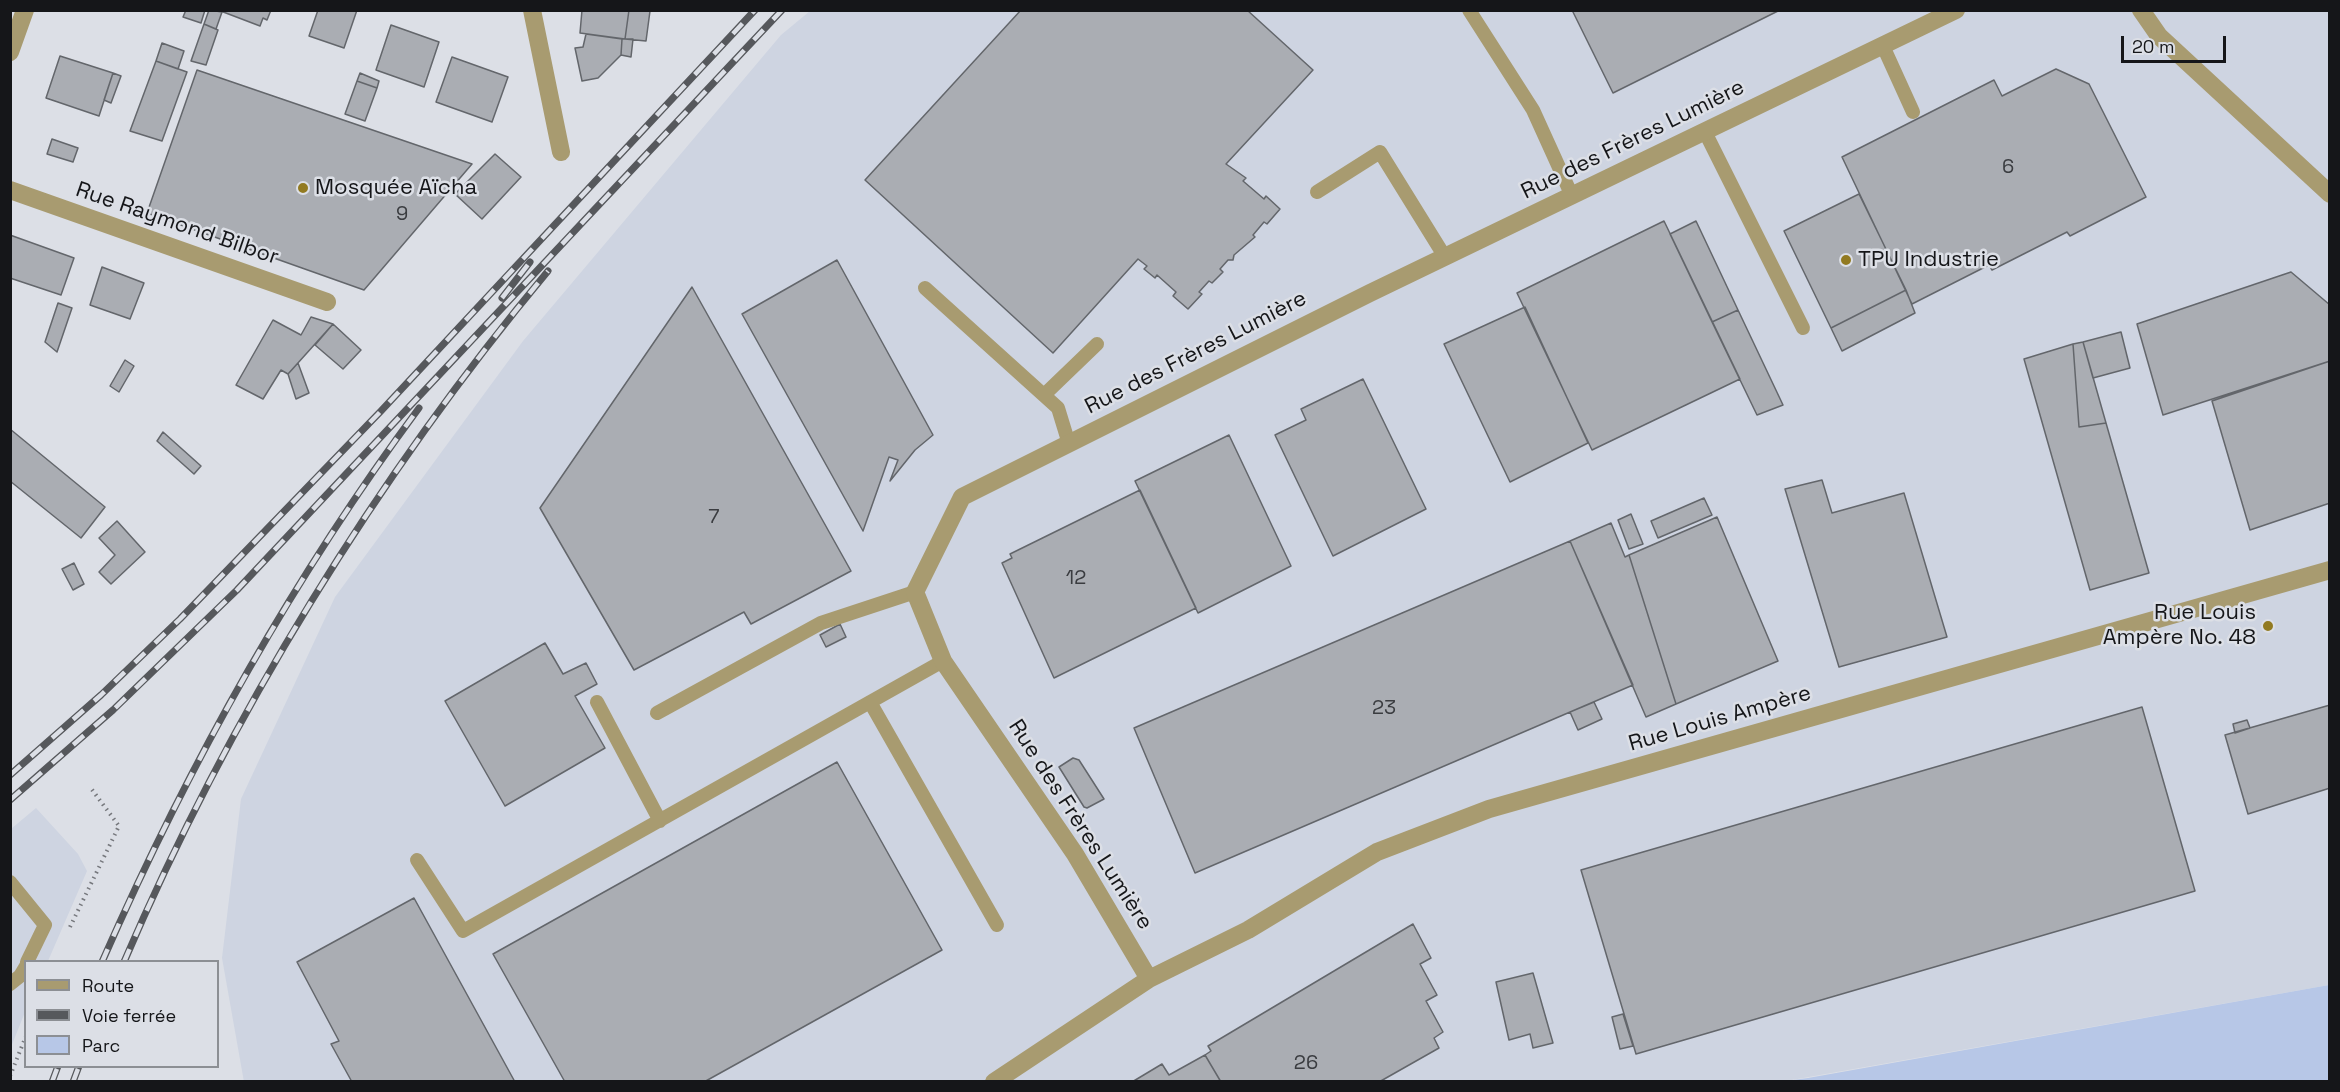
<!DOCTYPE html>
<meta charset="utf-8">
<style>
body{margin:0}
#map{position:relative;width:2340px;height:1092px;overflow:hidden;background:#dcdfe6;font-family:"Space Grotesk",sans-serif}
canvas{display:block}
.frame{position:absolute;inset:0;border:12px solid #151619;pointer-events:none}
.legend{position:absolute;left:24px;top:960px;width:195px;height:108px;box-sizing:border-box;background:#dcdfe6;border:2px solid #8c8f94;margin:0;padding:8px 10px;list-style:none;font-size:18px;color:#151619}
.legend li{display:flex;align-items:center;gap:12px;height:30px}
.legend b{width:30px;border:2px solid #8c8f94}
.scale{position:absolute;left:2121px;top:36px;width:105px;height:27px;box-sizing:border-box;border:3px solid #151619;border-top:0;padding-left:8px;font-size:18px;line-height:21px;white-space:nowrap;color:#151619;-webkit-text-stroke:4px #dcdfe6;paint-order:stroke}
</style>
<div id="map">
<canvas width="2340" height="1092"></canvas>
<div class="frame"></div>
<ul class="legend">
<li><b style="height:8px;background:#a89b70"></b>Route</li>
<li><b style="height:8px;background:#56585c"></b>Voie ferrée</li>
<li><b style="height:16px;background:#b7c7e7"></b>Parc</li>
</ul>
<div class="scale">20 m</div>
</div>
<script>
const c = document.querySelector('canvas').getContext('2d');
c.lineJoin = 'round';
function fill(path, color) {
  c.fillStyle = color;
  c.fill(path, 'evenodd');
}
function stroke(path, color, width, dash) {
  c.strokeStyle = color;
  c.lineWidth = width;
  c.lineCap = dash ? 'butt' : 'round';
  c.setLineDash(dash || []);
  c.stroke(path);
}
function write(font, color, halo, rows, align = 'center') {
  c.font = font + ' "Space Grotesk",sans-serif';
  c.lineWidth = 5;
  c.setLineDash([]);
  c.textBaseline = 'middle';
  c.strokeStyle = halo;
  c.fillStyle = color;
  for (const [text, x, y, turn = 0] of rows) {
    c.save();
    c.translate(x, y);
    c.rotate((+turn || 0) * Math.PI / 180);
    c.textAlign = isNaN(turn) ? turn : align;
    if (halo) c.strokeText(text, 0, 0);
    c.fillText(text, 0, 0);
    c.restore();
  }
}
fill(new Path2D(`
 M810,11H2329V985L1786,1081L244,1082L222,958L241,799L335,597L523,341L781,35Z
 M36,808L78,854L87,871L48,961L26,962L25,1012L11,1047V829Z`), '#ced4e1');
fill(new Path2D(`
 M2329,985V1081H1786L1808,1078Z`), '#b7c7e7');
const building = new Path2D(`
 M186,10H205L201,23L183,17Z
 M209,10L222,12L216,29L204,24Z
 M218,10H271L267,20L263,18L260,26Z
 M318,10H357L344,48L309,36Z
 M582,10H629L625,39L580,33Z
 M629,10L650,11L646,41L625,39Z
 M1021,10H1247L1313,70L1226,164L1246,178L1243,181L1264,199L1266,196L1280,209L1267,224L1264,222L1253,235L1255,237L1234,255L1233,260H1228L1220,269L1223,272L1212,283L1209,281L1199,292L1202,294L1188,309L1173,296L1176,292L1157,275L1155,278L1144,269L1147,266L1138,259L1053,353L865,180Z
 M1572,10H1780L1613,93Z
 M204,24L218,30L206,65L191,61Z
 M391,25L439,42L424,87L376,70Z
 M586,34L622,39L621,55L598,78L582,81L575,48L583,47Z
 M622,39H633L631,57L621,55Z
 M162,43L184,51L178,69L156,61Z
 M60,56L113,73L99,116L46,98Z
 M452,57L508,77L492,122L436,102Z
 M156,61L187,72L162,141L130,131Z
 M2056,69L2089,84L2146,197L2070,236L2067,232L1992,270L1989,265L1912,304L1842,157L1994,80L2002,96Z
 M197,70L472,164L364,290L147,213Z
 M113,73L121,76L111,103L104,100Z
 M360,73L379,81L377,88L357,81Z
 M357,81L377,88L365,121L345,114Z
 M52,139L78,148L73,162L47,154Z
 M495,154L521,177L482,219L455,194Z
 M1859,194L1906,290L1831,328L1784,231Z
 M1664,221L1740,379L1592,450L1517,293Z
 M1696,221L1738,310L1712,322L1670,234Z
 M10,235L74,258L61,295L10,278Z
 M837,260L933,435L915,450L890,481L898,460L889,457L863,531L742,314Z
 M102,267L144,283L130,319L90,305Z
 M2291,272L2330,305V361L2163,415L2137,324Z
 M692,287L851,571L751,624L744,612L634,670L540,508Z
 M1906,290L1915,313L1842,351L1831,328Z
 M58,303L72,308L57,352L45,342Z
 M1525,307L1588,443L1510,482L1444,344Z
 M1738,310L1783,405L1757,415L1712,322Z
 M311,317L333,324L288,374L281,370L263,399L236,385L273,320L301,335Z
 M333,324L361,350L343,369L315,345Z
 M2121,332L2130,368L2093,378L2083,342Z
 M2083,342L2106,423L2079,427L2073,344Z
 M2073,344L2079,427L2106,423L2149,573L2090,590L2024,359Z
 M125,360L134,366L119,392L110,386Z
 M2330,361V503L2250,530L2212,401Z
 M298,363L309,393L296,399L288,374Z
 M1363,379L1426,509L1333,556L1275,435L1306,420L1301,409Z
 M10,429L105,507L81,538L10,481Z
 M163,432L201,466L194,474L157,441Z
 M1229,435L1291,566L1198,613L1135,481Z
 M1822,480L1832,513L1904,493L1947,637L1839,667L1785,489Z
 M1140,490L1196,608L1054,678L1002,563L1012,558L1010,554Z
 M1704,498L1712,515L1658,538L1651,521Z
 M1631,514L1643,544L1629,549L1618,520Z
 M1717,517L1778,661L1676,704L1629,555Z
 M117,521L145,552L111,584L99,572L115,555L99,538Z
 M1611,523L1625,557L1629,555L1676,704L1646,717L1570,541Z
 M1570,541L1633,685L1195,873L1134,728Z
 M74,563L84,584L73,590L62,569Z
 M840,624L846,637L826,647L820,635Z
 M545,643L563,674L586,663L597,684L575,696L605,748L505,806L445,701Z
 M1594,702L1602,719L1578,730L1570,712Z
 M2330,705V788L2248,814L2225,735Z
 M2142,707L2195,891L1636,1054L1581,870Z
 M2247,720L2250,728L2235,733L2233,724Z
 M1073,758L1079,760L1104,799L1087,808L1084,807L1059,767Z
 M837,762L942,950L704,1082H565L493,954Z
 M414,898L515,1082H352L331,1044L339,1041L297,962Z
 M1413,924L1431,958L1420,964L1437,995L1426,1001L1443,1032L1434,1038L1439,1048L1379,1082H1221L1205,1055L1211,1051L1208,1046Z
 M1533,973L1553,1043L1533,1048L1530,1034L1509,1040L1496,982Z
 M1623,1014L1633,1046L1620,1049L1612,1017Z
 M1205,1055L1221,1082H1132L1162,1064L1169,1075Z`);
fill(building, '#aaadb3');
stroke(building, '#63666b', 1.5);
stroke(new Path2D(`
 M70,927L119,826L90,787
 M10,1076L26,1036`), '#76787d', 4, [1.5, 4.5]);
stroke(new Path2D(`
 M1469,10L1533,110L1572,196
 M1883,46L1913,112
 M1705,132L1803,328
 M1317,192L1380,152L1445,257
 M925,288L1058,408L1069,444
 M1044,395L1097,344
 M597,702L660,821
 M870,702L997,925
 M657,713L821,623L915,592
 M417,860L463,931L943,661
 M10,882L45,925L27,962
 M10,984L20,976L26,966`), '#a89b70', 14);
stroke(new Path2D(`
 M532,10L561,152
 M2141,10L2159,36L2330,194
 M10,52L25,10
 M10,190L327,302
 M1149,979L1075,854L943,661L915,592L962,497L1370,293L1956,10
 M994,1082L1149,979L1248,930L1377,852L1489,809L2330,570`), '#a89b70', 18);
const rail = new Path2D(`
 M502,298L530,262
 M10,775L101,695L180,619L381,411L755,10
 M10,800L113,710L237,590L782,10
 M102,962C187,768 293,578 419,408
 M124,962C229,717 377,476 548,271
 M52,1082L58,1066
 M73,1082L79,1066`);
stroke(rail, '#56585c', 7);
stroke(rail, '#dcdfe6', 4.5, [14]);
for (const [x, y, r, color] of [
 [303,188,6,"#927a21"],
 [1846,260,6,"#927a21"],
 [2268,626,6,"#927a21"]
]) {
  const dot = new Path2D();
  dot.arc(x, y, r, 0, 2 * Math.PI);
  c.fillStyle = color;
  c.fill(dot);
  stroke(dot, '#dcdfe6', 2);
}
write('20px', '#3a3c40', null, [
 ["6",2008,168],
 ["9",402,215],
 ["7",714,518],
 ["12",1076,579],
 ["23",1384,709],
 ["26",1306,1064]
]);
write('22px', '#151619', '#dcdfe6', [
 ["Rue des Frères Lumière",1633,140,-26],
 ["Rue Raymond Bilbor",177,224,19],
 ["Rue des Frères Lumière",1196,353,-27],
 ["Rue Louis Ampère",1720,719,-16],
 ["Rue des Frères Lumière",1080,825,57]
]);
write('22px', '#151619', '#dcdfe6', [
 ["Mosquée Aïcha",315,188],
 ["TPU Industrie",1858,260],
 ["Rue Louis",2256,613,"right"],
 ["Ampère No. 48",2256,638,"right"]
], 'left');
</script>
